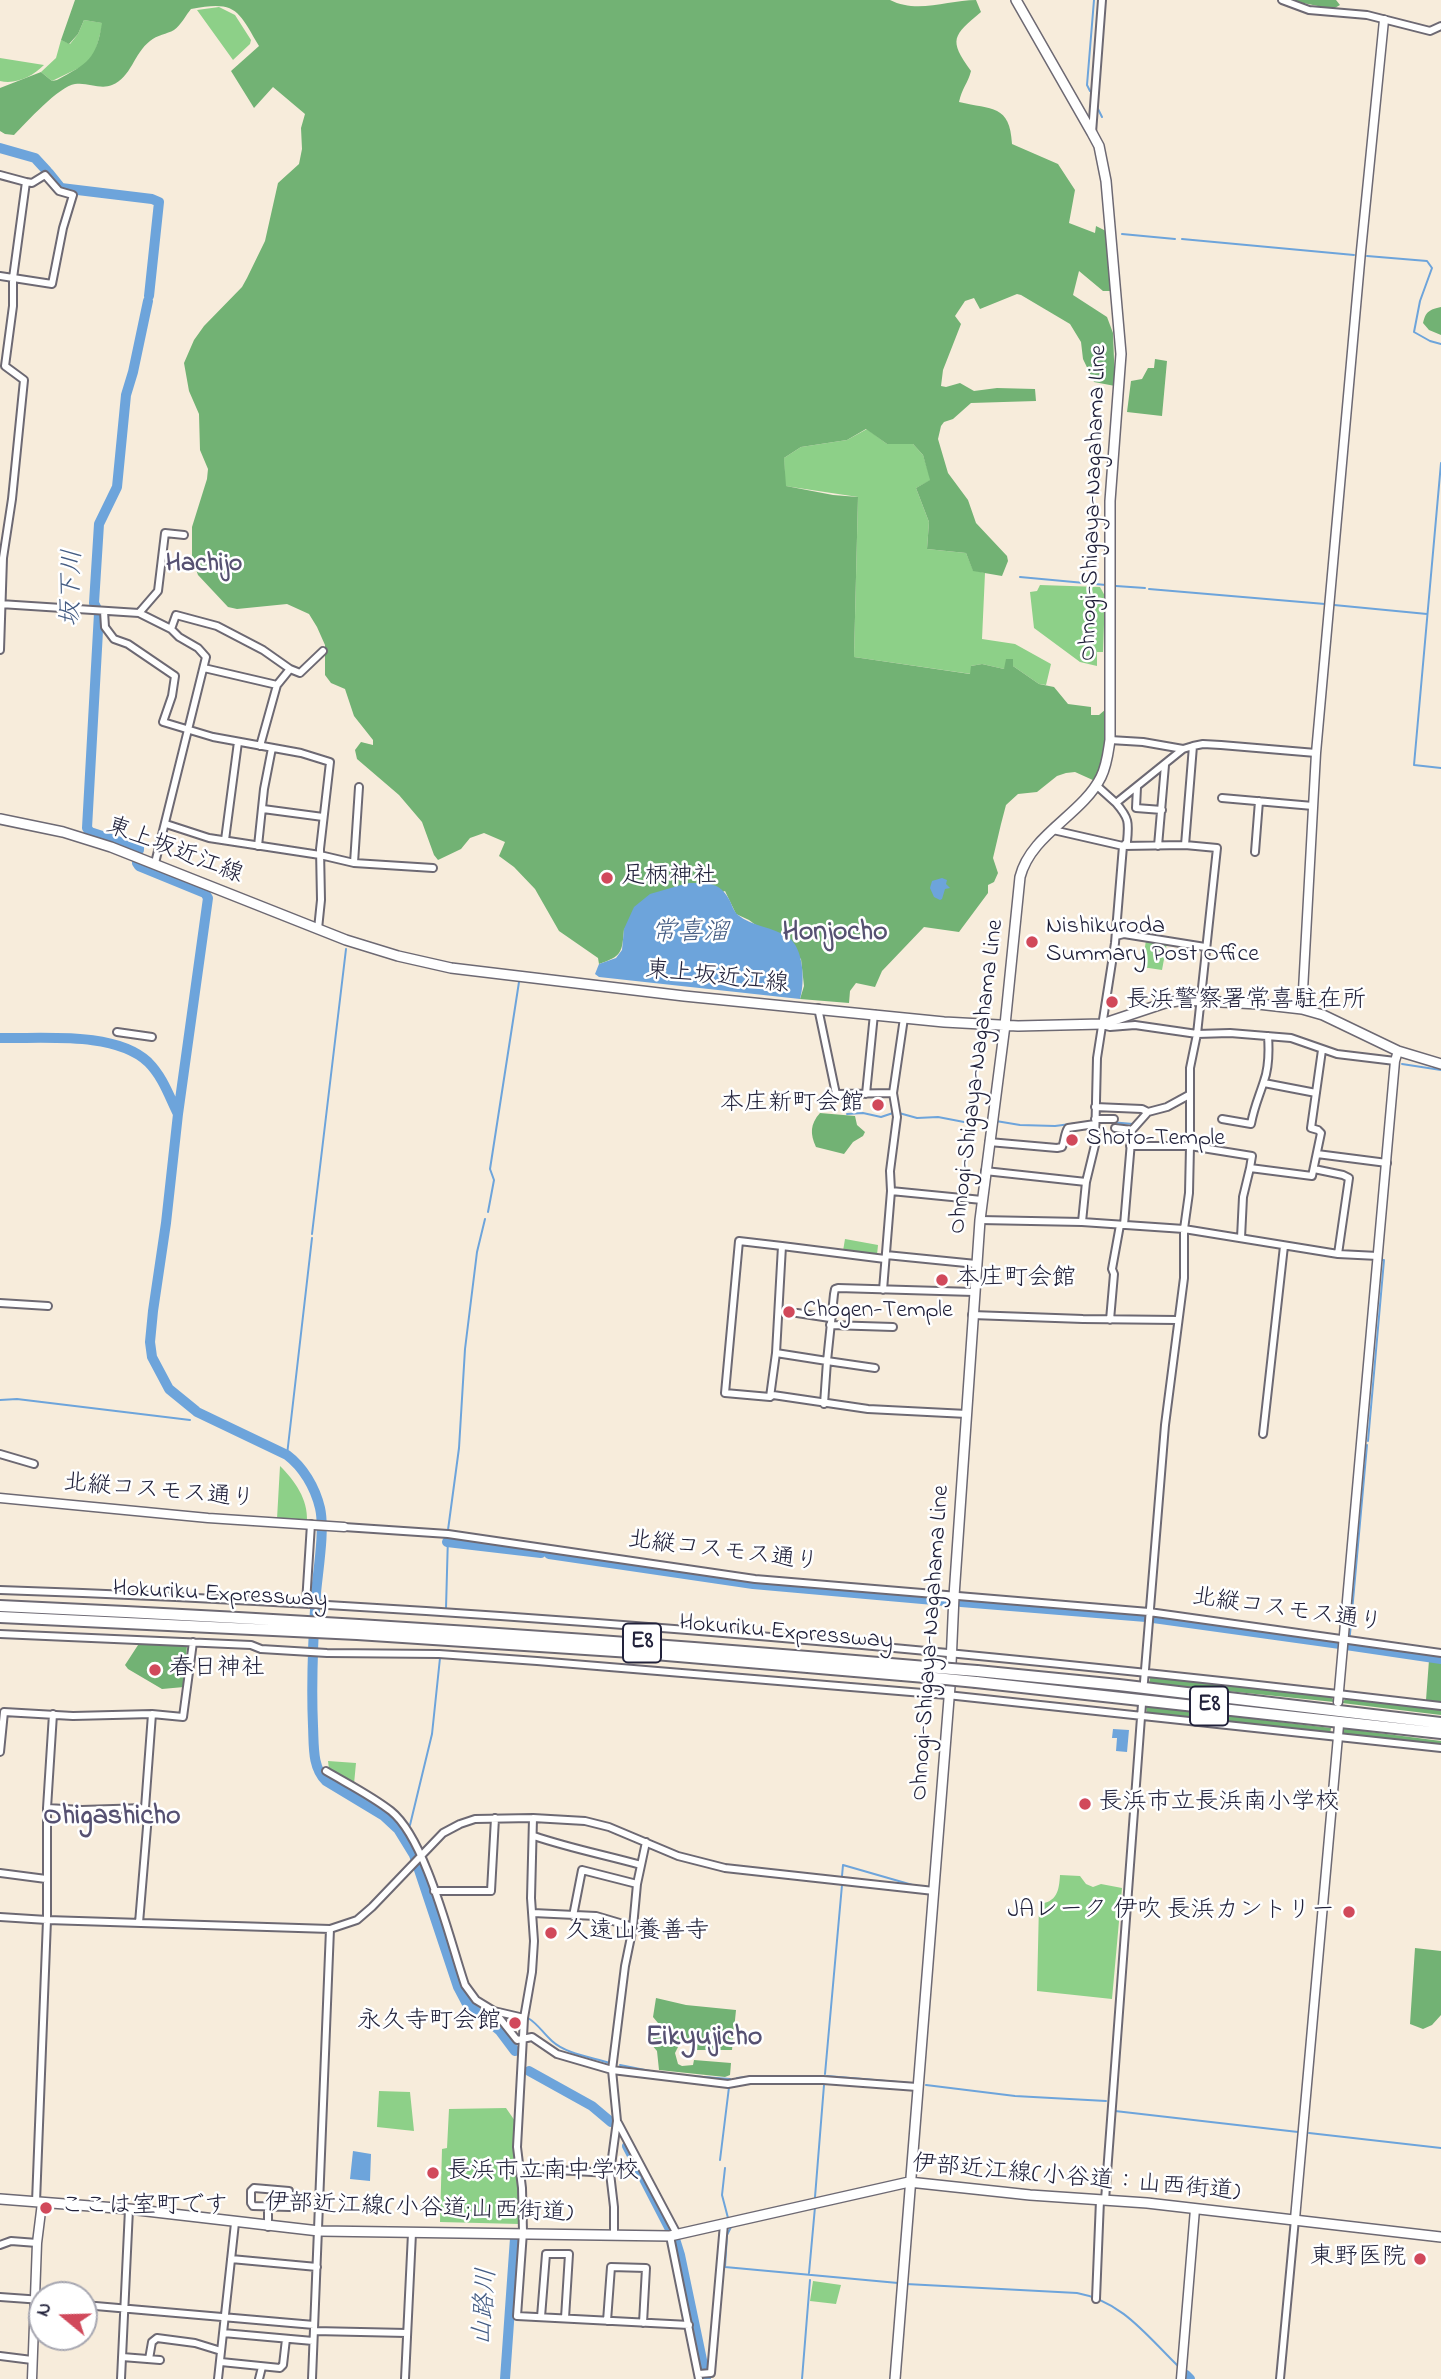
<!DOCTYPE html>
<meta charset="utf-8">
<style>
body{margin:0}
#map{position:relative;width:1441px;height:2379px;overflow:hidden;background:#f7ecdb;font-family:"Indie Flower",sans-serif}
canvas{display:block}
.north{position:absolute;left:28px;top:2281px;width:70px;height:70px;box-sizing:border-box;background:#fff;border:2px solid #a7a7b1;border-radius:50%;rotate:289deg;font-size:19px;font-weight:700;line-height:28px;text-align:center;color:#22223b}
.north::after{content:'';display:block;margin:auto;width:24px;height:32px;background:#d1495b;clip-path:polygon(50% 0,100% 100%,50% 72%,0 100%)}
</style>
<div id="map">
<canvas width="1441" height="2379"></canvas>
<div class="north">N</div>
</div>
<script>
const c = document.querySelector('canvas').getContext('2d');
c.lineJoin = 'round';
function fill(path, color) {
  c.fillStyle = color;
  c.fill(path, 'evenodd');
}
function stroke(path, color, width, dash) {
  c.strokeStyle = color;
  c.lineWidth = width;
  c.lineCap = dash ? 'butt' : 'round';
  c.setLineDash(dash || []);
  c.stroke(path);
}
function write(font, color, halo, rows, align = 'center') {
  c.font = font + ' "Indie Flower","Klee One",sans-serif';
  c.lineWidth = 5;
  c.setLineDash([]);
  c.textBaseline = 'middle';
  c.strokeStyle = halo;
  c.fillStyle = color;
  for (const [text, x, y, turn = 0] of rows) {
    c.save();
    c.translate(x, y);
    c.rotate((+turn || 0) * Math.PI / 180);
    c.textAlign = isNaN(turn) ? turn : align;
    if (halo) c.strokeText(text, 0, 0);
    c.fillText(text, 0, 0);
    c.restore();
  }
}
fill(new Path2D(`
 M219,7L235,15L251,40L250,44L233,60L197,10Z
 M84,20L103,23L95,53L85,65L52,81L41,72L56,58L61,40L70,44L78,34Z
 M0,58L44,65C33,76 16,85 0,81Z
 M867,429L887,444H913L923,455L931,480L916,488L929,522L927,549L966,553L973,570L985,573L982,639L1015,644L1051,664L1046,685L1039,684L1013,666V659L1004,669L982,664L971,666V674L854,657L858,497L785,486L784,458L801,447L847,440Z
 M1040,585L1100,587L1105,596L1103,652H1097V666L1080,662L1034,628L1030,592L1037,591Z
 M1146,940L1167,943L1162,970L1142,967Z
 M845,1239L878,1245L877,1255L843,1251Z
 M280,1466C295,1481 308,1499 307,1521L277,1519Z
 M328,1761L356,1763L354,1784L329,1769Z
 M1060,1875L1080,1876L1086,1884L1093,1887L1101,1884L1122,1888L1112,1999L1037,1991L1039,1904C1057,1902 1059,1891 1060,1875Z
 M379,2091L410,2092L414,2131L377,2127Z
 M506,2108L515,2121L514,2157L520,2193L519,2224L440,2222L442,2149L447,2148L449,2109Z
 M813,2281L841,2285L836,2304L810,2301Z`), '#8dd088');
fill(new Path2D(`
 M75,0H890C917,14 949,0 976,0L981,12C953,36 948,39 971,71C968,83 962,88 959,102C992,110 1010,104 1012,144L1058,164L1075,190L1069,223L1095,233L1096,226L1106,231L1111,291H1103L1079,271L1073,295L1107,317L1113,333L1115,386L1094,382L1083,359L1081,342L1070,324L1021,295L1017,294L980,309L974,298L965,301L955,316L961,324L943,370L941,386L946,387L960,383L974,391L997,388L1035,389L1036,401L971,403L953,419L944,422L941,426L938,439L948,473L968,500L976,523L1007,556L1008,561L1002,576L973,571L966,553L927,549L929,522L916,488L930,480L923,455L913,444H887L866,429L847,440L801,447L784,458L786,486L833,495L858,497L854,657L970,674L971,666L982,664L1004,669L1006,659H1013V666L1039,684L1054,687L1068,704L1091,707V715H1099L1106,709L1104,755L1095,781L1075,772L1066,773L1057,776L1037,792L1018,794L1006,805L1001,824L993,858L998,873L994,882L988,885V893L959,932L924,927L882,971L875,987L856,983L850,991L849,1003L800,999L804,986L801,959L749,920L736,914L725,891L624,929C622,953 622,956 599,964L598,958L559,931L535,889L514,867L499,856L505,842L484,833L470,838L461,849L438,860L434,855L422,822L399,795L357,759L355,750L361,742L373,745V740L354,716L345,689L331,683L325,675V645L317,627L309,614L287,604L237,609L228,607L198,575L192,558V527L207,479L208,469L200,450L199,414L189,391L184,363L194,340L204,326L242,287L247,278L265,241L278,183L299,164L302,149L301,128L305,114L273,87L254,108L231,71L259,46C238,10 236,0 191,9C186,15 181,25 174,30C167,34 157,35 150,41C134,53 131,78 112,85C100,90 88,82 75,84C59,86 26,123 14,135L5,134L0,131V88L41,72L52,81L57,80C88,63 96,60 102,23L84,20L78,34L69,44L61,40Z
 M1288,0H1336L1340,5L1333,9Z
 M1441,307V335L1429,330L1423,323C1426,311 1429,310 1441,307Z
 M1155,359L1167,361L1162,416L1127,412L1131,381L1142,379L1148,368H1154Z
 M820,1113L855,1116L857,1125L865,1132L863,1136L853,1142L844,1154L816,1147C810,1134 810,1124 820,1113Z
 M140,1642L187,1645L184,1687L162,1689L128,1669L125,1665Z
 M1429,1660L1441,1661V1702L1426,1700Z
 M1151,1675L1331,1695L1334,1702L1149,1683Z
 M1347,1697L1441,1709V1715L1342,1703Z
 M1146,1706L1331,1728L1330,1734L1147,1714Z
 M1340,1728L1441,1741V1749L1345,1737Z
 M1415,1948L1441,1951V2015L1432,2025L1423,2029L1410,2024Z
 M656,1998L686,2005L736,2010L732,2050H695L694,2043L687,2041L679,2045L675,2053L678,2064L682,2066L693,2065L694,2060L731,2063L730,2075L725,2077L659,2070L657,2051L651,2044V2037L657,2032L658,2023L653,2017Z`), '#72b274');
fill(new Path2D(`
 M942,878L947,880L946,884L950,888L945,889L942,899L940,900L934,897L930,888L932,881Z
 M688,883C707,883 720,881 730,901C732,905 734,912 738,915C751,926 773,927 788,937C804,948 805,982 800,999L599,977L595,974L599,964L616,958L622,950L624,929L634,907L650,894Z
 M1113,1729L1129,1730L1127,1752L1116,1751L1117,1738H1112Z
 M353,2151L371,2154L370,2181L350,2179Z`), '#6da4db');
stroke(new Path2D(`
 M1090,91L1087,85L1094,0
 M1097,107L1102,117
 M1122,234L1175,239
 M1182,239L1354,255
 M1367,256L1427,261L1432,268L1420,301L1414,332L1430,341L1441,344
 M1441,463L1414,765L1441,768
 M1020,577L1106,585
 M1116,586L1145,588
 M1149,589L1325,604
 M1334,605L1427,614
 M1402,1064L1441,1070
 M1149,1109L1160,1106
 M899,1113L917,1118L938,1117L964,1122L990,1120
 M847,1114L863,1113L881,1117L893,1113
 M996,1121L1020,1125L1055,1126L1094,1121
 M1110,1122L1133,1124
 M488,1212L494,1180L490,1169L519,982
 M1197,1228L1230,1233
 M312,1234L346,949
 M0,1400L17,1399L190,1420
 M195,1414L197,1412
 M1368,1441L1384,1260H1381
 M287,1455L312,1238
 M448,1530L459,1448L465,1349L477,1252L485,1219
 M446,1608L448,1536
 M1349,1645L1367,1445
 M410,1825L432,1734L440,1658
 M842,1876L843,1865L916,1886
 M528,2018C538,2024 543,2033 552,2041C566,2054 591,2057 610,2063
 M620,2065L650,2071
 M825,2074L842,1885
 M690,2076L730,2079L720,2160
 M827,2076L910,2083
 M770,2077H824
 M737,2078L747,2077
 M926,2085L1015,2096L1106,2101
 M1115,2111L1298,2132
 M1309,2133L1441,2148
 M725,2168L722,2195L728,2218
 M815,2197L824,2085
 M731,2227L727,2235L725,2267L898,2283
 M809,2273L815,2207
 M906,2284L1077,2293C1122,2301 1147,2336 1178,2366
 M802,2379L810,2280`), '#6da4db', 2);
stroke(new Path2D(`
 M0,148L35,158L47,171
 M49,173L61,188L152,199L159,202L149,296
 M139,850V848L90,832L87,828L99,613L94,603L99,524L117,487L126,395L133,372L148,301
 M137,863L139,866L205,893L208,898L178,1114L166,1223L153,1311L150,1342L152,1357L169,1389L196,1411
 M0,1038C43,1039 115,1031 148,1062C163,1077 169,1096 178,1114
 M197,1412L287,1455C303,1467 315,1487 320,1508C325,1530 318,1570 316,1593C313,1638 311,1682 313,1726C314,1746 312,1767 326,1781L384,1816L398,1829L414,1855L458,1987L467,2004L500,2031L515,2051
 M447,1542L541,1553
 M549,1554L753,1584L945,1601
 M961,1602L1146,1617L1340,1644
 M1346,1645L1441,1659
 M529,2071L592,2106L611,2122
 M627,2146L675,2239L680,2255L706,2379
 M1186,2375L1190,2379
 M505,2379L515,2238`), '#6da4db', 10);
const minor = new Path2D(`
 M1282,0L1309,10L1367,15L1430,31L1441,26
 M1092,133L1102,0
 M0,175L26,182L13,278V306L5,366L24,380L12,499L3,558L0,650
 M0,276L52,284L63,228L73,195L59,191L45,175L32,183L26,182
 M0,604L139,613L171,629L179,637L198,648L206,657L155,863
 M104,611L105,627L114,639L128,644L175,676L172,696L163,722L213,737L301,753L330,762L320,849L321,900L318,929
 M139,613L158,591L165,533L184,535
 M171,629L176,615L217,626L263,650L290,669L300,673L323,651
 M204,668L277,685
 M1110,740L1143,742L1183,749
 M260,746L277,685L290,669
 M1096,785L1116,803L1183,749L1193,746L1203,744L1221,745L1316,753
 M1137,787L1136,808L1162,810
 M1222,798L1313,806
 M263,809L323,817
 M166,824L209,838L320,855L354,863L433,868
 M1053,830L1123,846L1185,845L1217,848L1197,1034L1135,1025L1110,1027L1102,1025
 M225,840L238,742
 M1185,845L1193,746
 M258,846L264,789L272,748
 M1158,846L1165,765
 M1255,852L1259,801
 M354,863L359,787
 M1116,936L1124,934L1205,947
 M818,1008L836,1094L893,1093
 M117,1032L152,1037
 M1264,1083L1316,1093
 M866,1094L874,1014
 M1095,1107L1142,1109L1148,1112
 M1095,1119H1114
 M1222,1119L1251,1124C1254,1107 1259,1097 1264,1081C1269,1067 1269,1050 1268,1036
 M1115,1128L1132,1130
 M989,1142L1057,1148L1062,1147C1065,1141 1064,1134 1068,1128L1095,1124
 M1130,1146H1190L1252,1156L1250,1168
 M1317,1154L1387,1163
 M1314,1169L1343,1175L1349,1178L1338,1254
 M985,1171L1086,1182
 M891,1191L982,1200
 M980,1220L1082,1222L1184,1229L1338,1254L1378,1256
 M1082,1222L1086,1182L1095,1145L1097,1058L1115,943L1123,846L1127,842C1129,822 1129,818 1116,803
 M1124,1225L1132,1130L1148,1112L1167,1107L1189,1095
 M1241,1238L1243,1197L1250,1168L1312,1176L1321,1133L1318,1130L1311,1128L1322,1050
 M782,1246L885,1259
 M886,1255L976,1264
 M883,1290L891,1191L890,1171L897,1117L893,1093L904,1018
 M0,1303L48,1306
 M797,1313L830,1318
 M972,1315L1083,1319L1177,1320
 M1110,1320L1114,1274L1112,1269L1120,1225
 M830,1325L893,1327
 M776,1353L827,1361L834,1294L835,1289L838,1288L974,1292
 M770,1397L776,1353L782,1246L739,1241L725,1393L770,1397L773,1395L868,1409L967,1414
 M824,1404L827,1361L875,1368
 M1263,1434L1284,1246
 M0,1454L34,1464
 M344,1527L448,1534L755,1579L1149,1612L1441,1653
 M0,1590C482,1606 962,1649 1441,1706
 M306,1603L311,1524
 M0,1634L251,1645L261,1649L327,1653L439,1654L537,1661L947,1695L1441,1748
 M1144,1682L1165,1425L1184,1278V1229L1189,1193L1190,1146V1068L1197,1034L1230,1033L1291,1038L1337,1054L1395,1061
 M0,1752L4,1712L73,1716L152,1714
 M326,1771C348,1784 372,1796 391,1811C426,1839 450,1941 465,1985L476,2000L494,2011L517,2040L532,2037L557,2054L612,2070L728,2084L750,2080H823L917,2087
 M47,1808L82,1810L145,1808
 M533,1818L531,1898L534,1941L532,1972L524,2018L517,2147L522,2188L523,2232L517,2316L689,2325
 M534,1836C569,1848 605,1855 641,1865
 M0,1873L46,1879
 M434,1891H491L495,1818
 M533,1913L596,1916L633,1927L625,1966L612,2070L617,2121L610,2173L614,2207V2235
 M573,1916L582,1870L637,1884
 M0,1917L47,1920L330,1929L357,1920L372,1907L443,1833L460,1824L475,1819L533,1818L585,1821L609,1827L678,1856L725,1868L934,1891
 M139,1923L148,1815L145,1808L152,1714L183,1717L193,1642
 M633,1927L637,1884L646,1842
 M494,2011L524,2018
 M618,2123L677,2234
 M520,2168L610,2173
 M254,2188L289,2191L290,2207L253,2206L251,2203V2191Z
 M1105,2200L1142,1704
 M36,2202L47,1920V1808L53,1714
 M268,2227V2207
 M670,2236L699,2379
 M0,2245L11,2241L37,2243
 M231,2259L317,2267
 M0,2297L42,2300
 M1096,2299L1100,2200
 M84,2305L314,2325
 M541,2317L546,2254H569L565,2318
 M607,2321L611,2267L646,2268L643,2323
 M314,2331L407,2333
 M223,2333L313,2341
 M0,2356L32,2360
 M122,2357L160,2360
 M149,2359L152,2342L157,2338L195,2343L221,2351
 M221,2362L280,2368L283,2365L286,2339
 M699,2374L711,2373L724,2224
 M121,2379L129,2209
 M218,2379L235,2223
 M259,2379L262,2367
 M312,2379L330,1929
 M405,2379L412,2233
 M1280,2379L1295,2219`);
const tertiary = new Path2D(`
 M1302,1009L1316,753L1361,251L1384,20
 M0,1498L208,1518L344,1527
 M1338,1702L1395,1061L1398,1051
 M1295,2219L1339,1725
 M32,2379L37,2243L42,2203
 M1181,2379L1195,2209`);
const secondary = new Path2D(`
 M0,819L63,832L111,847L346,940L398,956L451,968L684,996L944,1022L1018,1026L1102,1024L1165,1003L1184,1000L1258,1004L1302,1009L1323,1015L1398,1051L1441,1064
 M0,2199L129,2209L319,2231L670,2236L909,2182L1030,2195L1147,2203L1441,2237
 M895,2379L950,1686L954,1596L980,1220L1005,1025L1020,877C1031,834 1082,815 1101,777C1107,765 1108,753 1110,740V501L1121,354L1106,181L1099,146L1092,133L1016,0`);
const motorway = new Path2D(`
 M0,1606C309,1620 618,1640 926,1667
 M0,1617L357,1634L631,1652L925,1677
 M977,1671L1119,1685L1441,1723
 M976,1682L1441,1733`);
stroke(minor, '#6d6973', 10);
stroke(tertiary, '#6d6973', 11);
stroke(secondary, '#6d6973', 12);
stroke(motorway, '#6d6973', 14);
stroke(minor, '#fff', 6);
stroke(tertiary, '#fff', 8);
stroke(secondary, '#fff', 9);
stroke(motorway, '#fff', 10);
const motorwayBridge = new Path2D(`
 M926,1667L977,1671
 M925,1677L976,1682`);
stroke(motorwayBridge, '#6d6973', 14, []);
stroke(motorwayBridge, '#fff', 10);
for (const [x, y, r, color] of [
 [607,878,7,"#d1495b"],
 [1032,942,7,"#d1495b"],
 [1112,1002,7,"#d1495b"],
 [878,1105,7,"#d1495b"],
 [1072,1140,7,"#d1495b"],
 [942,1280,7,"#d1495b"],
 [789,1312,7,"#d1495b"],
 [155,1670,7,"#d1495b"],
 [1085,1804,7,"#d1495b"],
 [1349,1912,7,"#d1495b"],
 [551,1933,7,"#d1495b"],
 [515,2023,7,"#d1495b"],
 [433,2173,7,"#d1495b"],
 [46,2208,7,"#d1495b"],
 [1420,2259,7,"#d1495b"]
]) {
  const dot = new Path2D();
  dot.arc(x, y, r, 0, 2 * Math.PI);
  c.fillStyle = color;
  c.fill(dot);
  stroke(dot, '#fff', 2.5);
}
for (const [x, y, w] of [
 [642,1643,38],
 [1209,1706,38]
]) {
  const box = new Path2D();
  box.roundRect(x - w / 2, y - 19.5, w, 39, 5);
  c.fillStyle = '#fff';
  c.fill(box);
  stroke(box, '#22223b', 2);
}
write('bold 23px', '#22223b', null, [
 ["E8",642,1643],
 ["E8",1209,1706]
]);
write('24px', '#22223b', '#fff', [
 ["Ohnogi-Shigaya-Nagahama Line",1095,503,-88],
 ["東上坂近江線",174,852,21],
 ["東上坂近江線",717,979,6],
 ["Ohnogi-Shigaya-Nagahama Line",978,1077,-83],
 ["北縦コスモス通り",159,1493,5],
 ["北縦コスモス通り",723,1553,7],
 ["Hokuriku Expressway",220,1596,3],
 ["北縦コスモス通り",1287,1612,8],
 ["Hokuriku Expressway",786,1634,5],
 ["Ohnogi-Shigaya-Nagahama Line",932,1643,-86],
 ["伊部近江線(小谷道：山西街道)",1076,2180,5],
 ["伊部近江線(小谷道;山西街道)",419,2210,2]
]);
write('24px', '#22223b', '#fff', [
 ["足柄神社",621,878],
 ["Nishikuroda",1046,928],
 ["Summary Post Office",1046,956],
 ["長浜警察署常喜駐在所",1126,1002],
 ["本庄新町会館",864,1105,"right"],
 ["Shoto-Temple",1086,1140],
 ["本庄町会館",956,1280],
 ["Chogen-Temple",803,1312],
 ["春日神社",169,1670],
 ["長浜市立長浜南小学校",1099,1804],
 ["JAレーク 伊吹 長浜カントリー",1335,1912,"right"],
 ["久遠山養善寺",565,1933],
 ["永久寺町会館",501,2023,"right"],
 ["長浜市立南中学校",447,2173],
 ["ここは室町です",60,2208],
 ["東野医院",1406,2259,"right"]
], 'left');
write('bold 26px', '#565172', '#fff', [
 ["Hachijo",204,566]
]);
write('italic 26px', '#445c83', '#fff', [
 ["坂下川",74,588,-88],
 ["常喜溜",690,935],
 ["山路川",487,2307,-86]
]);
write('bold 28px', '#565172', '#fff', [
 ["Honjocho",835,934],
 ["Ohigashicho",112,1818],
 ["Eikyujicho",704,2039]
]);
</script>
